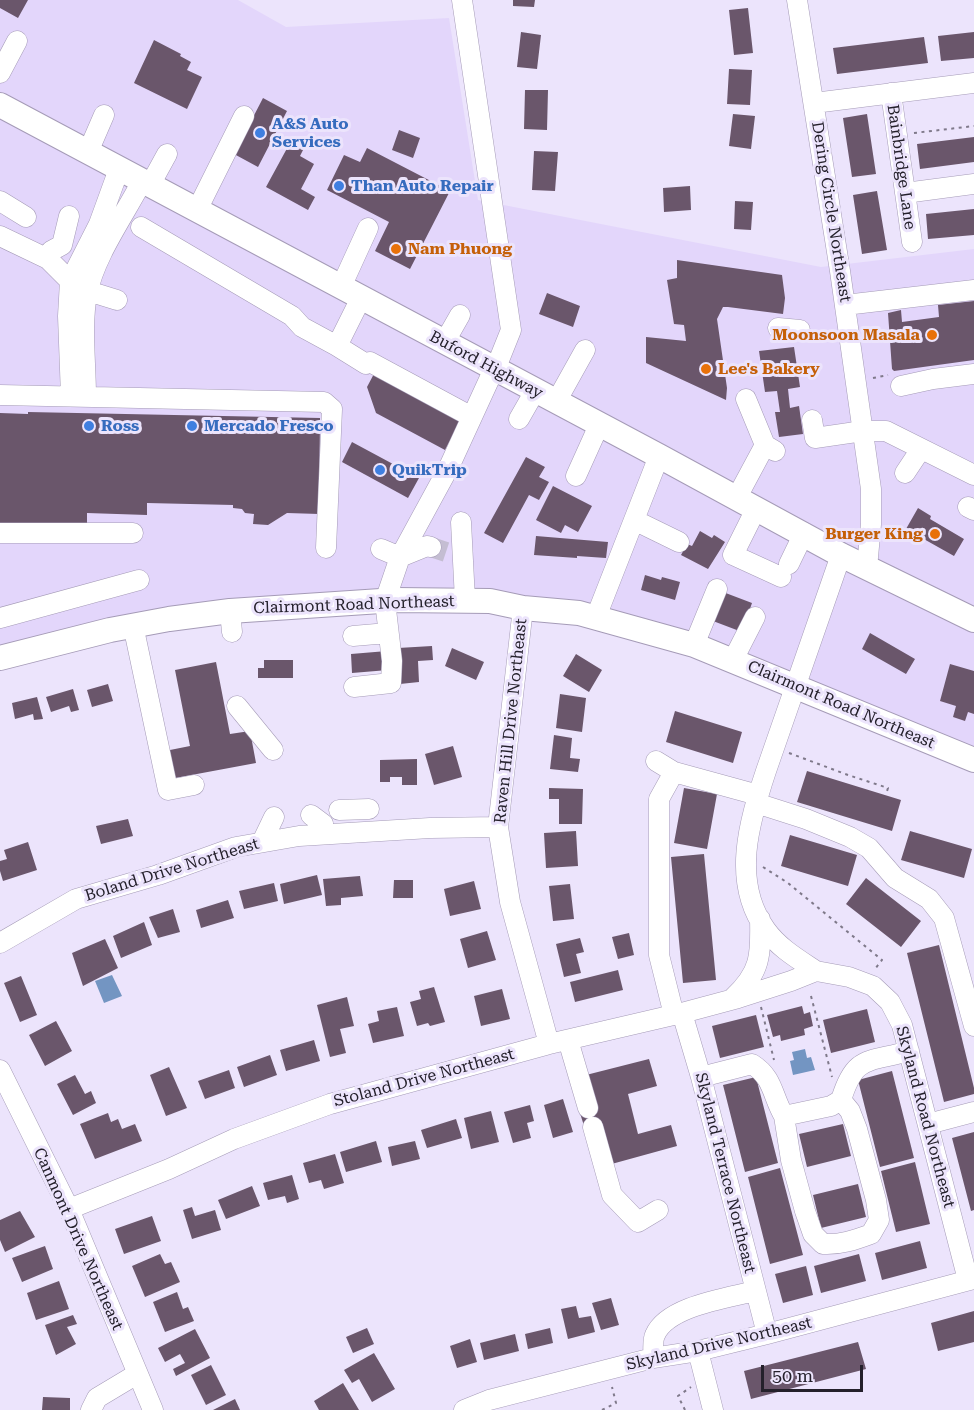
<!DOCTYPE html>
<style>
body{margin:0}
#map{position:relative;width:974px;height:1410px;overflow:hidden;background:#ece4fc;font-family:"Roboto Serif",serif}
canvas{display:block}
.scale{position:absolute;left:761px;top:1365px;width:102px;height:27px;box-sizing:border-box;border:3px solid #24202b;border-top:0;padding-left:8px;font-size:18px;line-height:21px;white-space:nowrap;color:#24202b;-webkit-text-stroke:4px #ece4fc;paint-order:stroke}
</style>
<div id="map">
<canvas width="974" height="1410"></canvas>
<div class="scale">50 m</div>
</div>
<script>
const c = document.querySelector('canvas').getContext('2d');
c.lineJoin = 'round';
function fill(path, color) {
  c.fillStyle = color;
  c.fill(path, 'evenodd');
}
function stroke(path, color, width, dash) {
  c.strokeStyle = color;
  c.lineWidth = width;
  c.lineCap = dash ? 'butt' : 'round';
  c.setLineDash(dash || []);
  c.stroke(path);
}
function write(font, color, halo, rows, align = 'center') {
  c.font = font + ' "Roboto Serif",serif';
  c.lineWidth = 6;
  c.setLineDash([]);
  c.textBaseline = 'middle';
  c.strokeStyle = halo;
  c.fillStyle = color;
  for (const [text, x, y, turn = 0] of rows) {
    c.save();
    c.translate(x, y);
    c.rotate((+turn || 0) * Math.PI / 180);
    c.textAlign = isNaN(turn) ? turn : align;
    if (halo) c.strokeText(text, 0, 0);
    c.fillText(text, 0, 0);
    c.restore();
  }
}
fill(new Path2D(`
 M0,0H238L286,27L449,18L478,200L821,267L974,249V764L694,645L532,608L248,614L0,659Z`), '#e3d6fb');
fill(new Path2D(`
 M112,975L122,996L104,1003L95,981Z
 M805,1049L807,1058L811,1057L815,1070L793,1075L790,1061L794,1060L792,1052Z`), '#7395c2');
fill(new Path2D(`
 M0,0H28L18,18L0,8Z
 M513,0H535L534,7L513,6Z
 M748,8L753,53L734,55L729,10Z
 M521,32L541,35L537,69L517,67Z
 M974,32V58L941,61L938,36Z
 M924,37L928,63L837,74L833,48Z
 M154,40L181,54L180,56L191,62L187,70L202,77L187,109L134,83Z
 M729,69L752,70L750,105L727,104Z
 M525,90H548L547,130L524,129Z
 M263,98L287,111L258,167L234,154Z
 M733,114L755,116L751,149L729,146Z
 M867,114L876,174L852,177L843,118Z
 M399,130L420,138L413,158L392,150Z
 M974,137V162L920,169L917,144Z
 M291,141L304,148L300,156L314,164L301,189L315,197L308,210L266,187Z
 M367,148L450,191L410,269L375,251L389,222L327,190L344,155L360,162Z
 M534,151L558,152L555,191L532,190Z
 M690,186L691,210L664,212L663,188Z
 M877,191L887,250L862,254L853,195Z
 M735,201L753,202L751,230L734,229Z
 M974,209V235L928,239L926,214Z
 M677,260L782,275L785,298L783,314L728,307H723L717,319L727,388L726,400L646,363V337L686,341L684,325L674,324L667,280L677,278Z
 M547,293L580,306L573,327L539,314Z
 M974,301V360L894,371L892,369L888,313L901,310L902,322L939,317L938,305Z
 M794,347L800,387L788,389L790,408L799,406L803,434L779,437L775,412H780L777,391L765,392L759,351Z
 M376,370L463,416L445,450L376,413L367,387Z
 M28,412L320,418L319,514L287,513L268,525L253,524L254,514L245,513L242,509L233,508V505L147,503V515L87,513V526L0,524V413L28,414Z
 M352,442L419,478L408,498L342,462Z
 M526,457L545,467L539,477L549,482L539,500L529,495L503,543L484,533Z
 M553,486L592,506L578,532L565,525L561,533L536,520Z
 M918,508L931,516L930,519L964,539L954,556L906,529Z
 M700,531L712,538L714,535L725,542L708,569L681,555L687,544L692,546Z
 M536,536L608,542L606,558L577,556V558L534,555Z
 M645,575L661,580L662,577L680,582L675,600L641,590Z
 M723,592L752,603L742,632L713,621Z
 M870,633L915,659L906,674L862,649Z
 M432,646L433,660L418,661L419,682L400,684L398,648Z
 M452,648L484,662L476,680L445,666Z
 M387,651L388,670L352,673L351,654Z
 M576,654L602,670L589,692L563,676Z
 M264,660H293V678H258V668H264Z
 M216,662L230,734L250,731L256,763L170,779L165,751L190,746L175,670Z
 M950,664L974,671V714L968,712L965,721L953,717L956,706L940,701Z
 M108,684L113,701L92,707L87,690Z
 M73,689L79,710L71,712L69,706L51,712L46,697Z
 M560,694L586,698L582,732L556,728Z
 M37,697L43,719L34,720L33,714L15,719L12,703Z
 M675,711L742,732L733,763L666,742Z
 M554,735L572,738L570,758L580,759L578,772L550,769Z
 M453,746L462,777L434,785L425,754Z
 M417,759V785H402V777H390V782H380V760Z
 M807,771L901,800L892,831L797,802Z
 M549,788L583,789L582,824H559V799H549Z
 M684,788L717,794L707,849L674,843Z
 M128,819L133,836L101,844L96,826Z
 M576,831L578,866L546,868L544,833Z
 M910,831L972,849L964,878L901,860Z
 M790,835L857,855L848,886L781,866Z
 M28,842L37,870L3,881L0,871V861L7,859L4,850Z
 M704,854L716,980L683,983L671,857Z
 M317,875L322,895L284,904L280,884Z
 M360,876L363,896L341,898V905L326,906L323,879Z
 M866,878L921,921L901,947L846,904Z
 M394,880H413V898H393Z
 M474,881L481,909L450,916L444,889Z
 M274,883L278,901L244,909L239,891Z
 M570,884L574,919L553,921L549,886Z
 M228,900L234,918L201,928L196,910Z
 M173,909L180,932L158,938L149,917Z
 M144,922L152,945L121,958L113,936Z
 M487,931L496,960L468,968L460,939Z
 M629,933L634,955L618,959L612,937Z
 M580,938L584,952L576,954L581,973L564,977L556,944Z
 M105,939L118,968L83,986L72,953Z
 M939,945L974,1088V1094L944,1102L907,953Z
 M618,970L623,990L575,1002L570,982Z
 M21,976L37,1015L20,1022L4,983Z
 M434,987L445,1022L430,1026L428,1023L417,1026L410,1002L421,999L419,991Z
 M502,989L510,1019L481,1026L474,996Z
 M347,997L354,1026L340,1029L346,1053L330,1057L317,1005Z
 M802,1006L804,1014L810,1012L813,1026L804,1029L805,1035L781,1041L780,1035L773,1037L767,1015Z
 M397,1007L404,1036L373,1043L368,1024L379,1021L377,1011Z
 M867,1009L875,1042L831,1053L823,1020Z
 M756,1015L764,1047L720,1058L712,1026Z
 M56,1021L72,1051L45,1066L29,1035Z
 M314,1040L320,1061L286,1071L280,1050Z
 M270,1055L277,1075L244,1087L237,1067Z
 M649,1059L657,1086L628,1094L638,1134L671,1125L677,1146L608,1165L585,1129L579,1110L586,1075Z
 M169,1067L187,1108L166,1116L150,1075Z
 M229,1070L235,1088L205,1099L198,1081Z
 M892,1071L914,1158L880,1167L858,1080Z
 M75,1075L85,1094L91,1091L96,1103L73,1115L57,1084Z
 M756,1077L778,1163L745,1172L723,1085Z
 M563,1099L573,1132L553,1138L544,1105Z
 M530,1105L534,1121L527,1123L531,1138L513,1143L504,1112Z
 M491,1111L499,1142L471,1149L464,1118Z
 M108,1113L111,1122L118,1119L122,1129L135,1124L142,1141L95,1159L80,1124Z
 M456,1119L462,1138L427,1148L421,1130Z
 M843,1124L851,1156L807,1167L799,1134Z
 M974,1132V1210L971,1211L952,1138Z
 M376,1141L382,1162L346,1172L340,1152Z
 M415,1141L420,1159L392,1166L388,1147Z
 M335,1154L344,1183L324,1189L321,1180L309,1183L303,1163Z
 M915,1162L930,1224L896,1232L881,1171Z
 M780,1168L803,1255L770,1264L748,1177Z
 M292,1175L299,1199L287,1203L285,1196L268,1200L263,1183Z
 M858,1184L866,1217L821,1228L813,1195Z
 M252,1186L260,1206L226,1219L218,1200Z
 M192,1207L195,1216L215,1210L221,1230L192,1239L183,1210Z
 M20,1211L35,1237L5,1252L0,1240V1220Z
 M152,1216L161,1241L124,1254L115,1229Z
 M920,1241L927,1268L882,1280L875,1253Z
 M45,1246L53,1269L22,1282L12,1258Z
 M160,1254L165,1264L171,1262L180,1282L145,1297L132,1266Z
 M859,1254L866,1281L821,1293L814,1266Z
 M806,1266L813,1295L783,1303L775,1274Z
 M59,1281L69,1309L36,1320L27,1293Z
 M177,1292L183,1309L188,1307L194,1321L165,1332L153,1302Z
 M611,1298L619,1325L601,1330L592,1303Z
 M576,1306L579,1318L591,1316L595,1332L568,1339L561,1309Z
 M974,1311V1342L938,1351L931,1323Z
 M73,1315L77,1324L67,1327L76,1344L56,1355L45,1325Z
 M367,1328L374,1344L353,1353L346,1337Z
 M550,1328L553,1343L528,1349L525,1334Z
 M195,1329L210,1358L176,1376L173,1369L185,1363L180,1354L165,1362L158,1348Z
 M515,1334L519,1351L484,1360L480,1343Z
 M470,1339L477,1362L457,1368L450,1346Z
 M858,1342L866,1369L751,1399L744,1371Z
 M374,1353L395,1389L372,1402L359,1379L352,1383L344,1370Z
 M211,1365L226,1395L206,1405L191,1375Z
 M343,1383L359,1410H319L314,1401Z
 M43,1397L70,1398V1410H42Z
 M235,1399L240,1410H213Z`), '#6a566b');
stroke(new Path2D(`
 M431,547L446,552`), '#c4bdd2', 20, [20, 10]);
const minor = new Path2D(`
 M462,0L511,330L495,370
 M797,0L840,271L871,489V524L867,568
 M0,73L17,41
 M891,93L912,242
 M814,103L974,83
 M88,152L104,115
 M150,185L167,154
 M905,193L974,184
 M0,201L26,217
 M197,210L244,116
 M141,227L292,316L302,327L337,346L361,298
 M0,236L48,259L70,281L88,291L117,300
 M48,259L51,251L62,245L69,216
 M341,287L368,228
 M845,305L974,290
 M778,328L800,330
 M444,343L460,315
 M337,346L366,364L370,362L472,417
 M901,386L933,379L974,374
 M0,395L324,402L332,409L326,548
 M71,396L68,316L70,281L99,224L119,169
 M86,397C86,363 81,327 87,294C95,255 124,216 142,181
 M746,399L765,445L775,451
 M556,402L585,350
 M519,419L535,391
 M812,420L815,438L863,431H886L974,475
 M905,473L921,449
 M576,476L599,425
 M736,499L765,445
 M968,507L974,510
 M756,509L733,555L781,577
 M634,520L679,542
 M461,522L465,600
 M0,533H133
 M400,557L449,467L494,369
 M400,557L427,546L431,547
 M789,564L804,533
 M523,608L498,827L510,902L549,1044
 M230,611L232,632
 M596,617L659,456
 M0,618L139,580
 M133,625L168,790L194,785
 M353,636L388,633
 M694,645L717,589
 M733,660L755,617
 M354,687L391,683L392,661L385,601L400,557L381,549
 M237,706L273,750
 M656,761L674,772
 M756,803L806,819L850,837L869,848L895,878L929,899L944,918L974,1026
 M339,810L369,809
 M311,815L323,824L322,834
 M262,842L274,817
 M0,943L76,899L158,875L236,847L299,836L430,828L498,827
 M816,971C798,959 779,948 766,930C731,882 749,822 766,771L841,555
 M733,998C761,972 761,955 760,919
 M682,1013L701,1077L767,1334
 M674,1015L659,955V799L674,772L758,795
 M568,1040L588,1108
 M0,1070L69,1209L153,1410
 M701,1077L752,1064C774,1078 772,1096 784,1116L831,1106L841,1100C855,1054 868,1063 909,1051
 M784,1116L791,1160L805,1211L813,1234L823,1244C840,1245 855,1240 871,1234L879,1220L876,1200L857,1129L850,1111L841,1100
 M928,1124L974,1112
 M593,1127L612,1195L638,1222L658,1210
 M69,1209L169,1169L234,1139L330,1104L549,1044L682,1013L738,998L791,981L816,971L849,977L873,986L890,1002L902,1025L968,1280
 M698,1351L713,1410
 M653,1358C654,1351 652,1341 655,1335C667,1306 728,1298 755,1291
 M91,1410L97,1398L137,1374
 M464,1410L489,1400L653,1358L698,1351L767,1334L974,1279`);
const major = new Path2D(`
 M0,105L659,456L841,555L974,620
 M0,658L110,630L169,619L230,611L396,600L490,601L523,608L579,613L694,645L974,760`);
stroke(minor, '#a59bb7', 21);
stroke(major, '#a59bb7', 26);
stroke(new Path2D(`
 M914,133L974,126
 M873,378L888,375
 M789,753L848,775L888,788L887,791
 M763,867L788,883L882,960L875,969
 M811,996L832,1077
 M761,1007L774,1060
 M602,1410L616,1403L612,1387
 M685,1410L678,1396L691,1387`), '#7f798a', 2, [3, 4.5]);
stroke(minor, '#fff', 20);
stroke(major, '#fff', 24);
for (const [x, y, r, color] of [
 [260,133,6,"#3f7fe0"],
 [339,186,6,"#3f7fe0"],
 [396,249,6,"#e8710a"],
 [932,335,6,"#e8710a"],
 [706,369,6,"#e8710a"],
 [89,426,6,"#3f7fe0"],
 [192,426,6,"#3f7fe0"],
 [380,470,6,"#3f7fe0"],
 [935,534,6,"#e8710a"]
]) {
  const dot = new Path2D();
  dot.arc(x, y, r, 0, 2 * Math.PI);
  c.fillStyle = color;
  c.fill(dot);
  stroke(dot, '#ece4fc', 2);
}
write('bold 16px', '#366cbe', '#ece4fc', [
 ["A&S Auto",272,124],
 ["Services",272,142],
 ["Than Auto Repair",351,186],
 ["Ross",101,426],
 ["Mercado Fresco",204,426],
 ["QuikTrip",392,470]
], 'left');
write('16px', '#24202b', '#ece4fc', [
 ["Bainbridge Lane",901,167,82],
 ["Dering Circle Northeast",831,212,81],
 ["Buford Highway",486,365,28],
 ["Clairmont Road Northeast",354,605,-2],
 ["Clairmont Road Northeast",841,705,23],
 ["Raven Hill Drive Northeast",511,721,-84],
 ["Boland Drive Northeast",172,870,-17],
 ["Stoland Drive Northeast",424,1078,-15],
 ["Skyland Road Northeast",925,1117,75],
 ["Skyland Terrace Northeast",725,1173,76],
 ["Canmont Drive Northeast",78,1239,66],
 ["Skyland Drive Northeast",719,1344,-13]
]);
write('bold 16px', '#c56008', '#ece4fc', [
 ["Nam Phuong",408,249],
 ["Moonsoon Masala",920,335,"right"],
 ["Lee's Bakery",718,369],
 ["Burger King",923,534,"right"]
], 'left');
</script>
